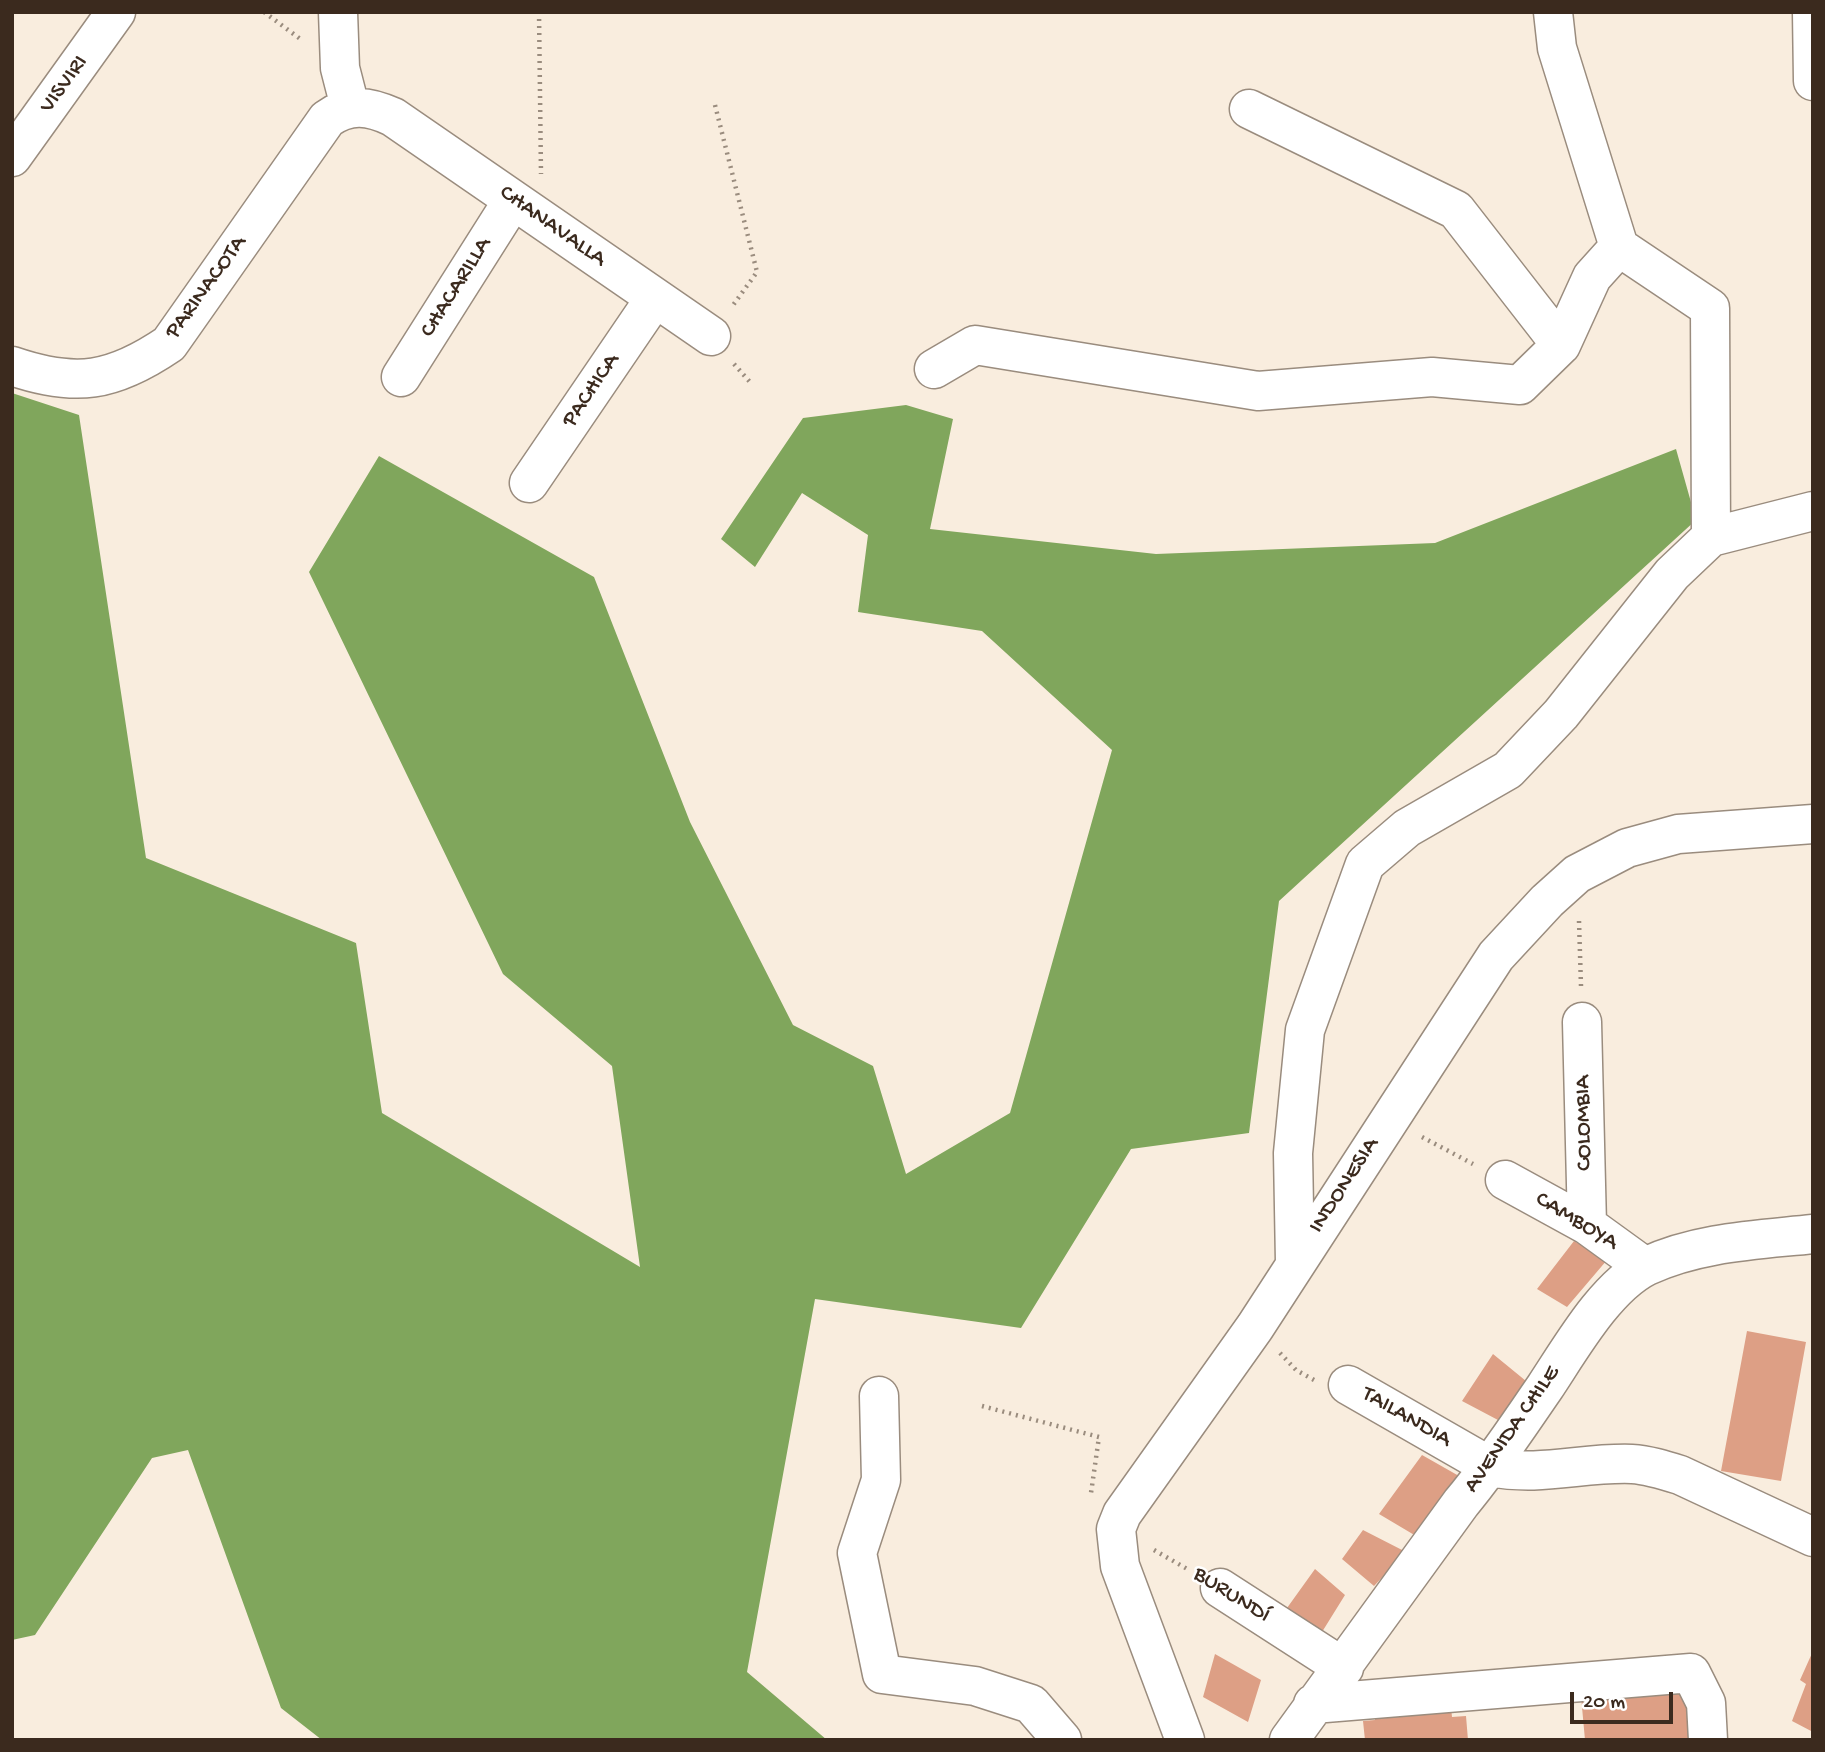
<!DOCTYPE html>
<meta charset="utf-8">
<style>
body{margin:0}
#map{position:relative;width:1825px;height:1752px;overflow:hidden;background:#f9edde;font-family:"Gochi Hand",sans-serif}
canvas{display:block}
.frame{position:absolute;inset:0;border:14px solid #3b2a1e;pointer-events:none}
.scale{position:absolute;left:1570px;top:1692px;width:103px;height:32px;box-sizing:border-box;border:4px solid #3b2a1e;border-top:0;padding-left:9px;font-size:21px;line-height:24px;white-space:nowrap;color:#3b2a1e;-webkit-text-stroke:5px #fff;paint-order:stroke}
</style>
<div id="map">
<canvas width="1825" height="1752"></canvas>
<div class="frame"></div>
<div class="scale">20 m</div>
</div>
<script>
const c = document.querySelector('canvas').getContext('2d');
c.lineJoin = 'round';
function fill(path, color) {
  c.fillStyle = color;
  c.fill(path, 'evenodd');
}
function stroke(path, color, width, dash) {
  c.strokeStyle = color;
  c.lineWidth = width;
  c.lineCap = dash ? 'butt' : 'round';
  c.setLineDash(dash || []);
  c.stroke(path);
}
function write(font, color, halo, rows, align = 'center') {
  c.font = font + ' "Gochi Hand",sans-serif';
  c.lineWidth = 5;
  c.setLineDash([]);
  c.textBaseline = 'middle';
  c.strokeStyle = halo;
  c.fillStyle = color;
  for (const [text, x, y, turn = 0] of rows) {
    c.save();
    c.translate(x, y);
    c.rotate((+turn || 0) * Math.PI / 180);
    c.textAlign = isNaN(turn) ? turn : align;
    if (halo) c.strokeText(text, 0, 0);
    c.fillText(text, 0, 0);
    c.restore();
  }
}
fill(new Path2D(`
 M12,393L79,415L146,858L356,943L382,1113L640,1267L612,1066L503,974L309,572L379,456L594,577L690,822L793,1025L873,1066L906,1174L1010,1113L1112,750L982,631L858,612L868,535L802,493L755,567L721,539L803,418L906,405L953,419L930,529L1156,554L1435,543L1676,449L1696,520L1279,901L1249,1133L1131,1149L1021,1328L815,1299L747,1672L827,1740H322L281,1708L188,1450L152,1458L35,1635L12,1640Z`), '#80a65c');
fill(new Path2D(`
 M1574,1241L1607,1260L1567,1307L1537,1289Z
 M1747,1331L1806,1342L1781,1481L1721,1471Z
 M1493,1354L1526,1381L1498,1420L1462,1401Z
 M1422,1455L1459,1476L1416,1536L1379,1514Z
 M1363,1530L1406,1552L1374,1586L1342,1559Z
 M1315,1569L1345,1595L1322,1632L1287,1608Z
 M1813,1651V1732L1792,1721L1806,1684L1800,1680Z
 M1215,1654L1261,1680L1248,1722L1203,1697Z
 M1685,1690L1689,1740H1585L1581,1696Z
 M1451,1707L1452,1717L1466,1716L1468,1740H1365L1363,1721L1375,1720V1714Z`), '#dd9f85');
const minor = new Path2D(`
 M338,12L340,68L350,107
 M1812,12L1813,81
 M1249,109L1456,210L1561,345
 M12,157L116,12
 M1619,247L1710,308L1711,537
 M12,366C76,388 113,382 169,344L327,119C350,103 369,106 393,117L711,336
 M934,369L975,345L1258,391L1432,377L1520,385L1561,345L1592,277L1619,247L1557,48L1553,12
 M401,377L513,200
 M529,483L655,298
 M1582,1022L1587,1225
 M1505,1180L1587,1225L1645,1267
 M1295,1263L1293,1153L1305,1030L1365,864L1407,828L1508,770L1561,714L1672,574L1711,537L1813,511
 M1348,1385L1491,1467C1541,1477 1583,1462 1632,1464C1648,1465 1664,1470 1680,1475L1813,1537
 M879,1396L881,1480L857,1553L882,1674L975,1686L1031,1704L1062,1740
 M1220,1588L1344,1668
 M1313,1704L1691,1673L1706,1703L1708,1740
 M1185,1740L1120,1566L1116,1529L1122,1514L1255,1327L1496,956L1547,901L1577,874L1627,848L1678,834L1813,824
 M1289,1740L1461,1503C1492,1466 1518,1426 1545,1387C1571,1348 1605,1287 1647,1266C1698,1242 1757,1240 1813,1234`);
stroke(minor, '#9a8c7e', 41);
stroke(new Path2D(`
 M264,12L303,41
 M539,12L541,174
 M715,105L757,272L731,308
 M734,364L750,382
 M1579,921L1581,986
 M1422,1137L1473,1164
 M1280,1353L1296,1370L1314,1380
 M982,1406L1099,1437L1091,1493
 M1154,1550L1189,1570`), '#9a8c7e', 4.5, [2, 5]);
stroke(minor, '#fff', 38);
write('23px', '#3b2a1e', '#fff', [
 ["VISVIRI",65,85,-54],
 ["CHANAVALLA",552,227,35],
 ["PARINACOTA",207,288,-54],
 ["CHACARILLA",457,288,-58],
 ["PACHICA",592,391,-56],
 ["COLOMBIA",1585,1123,-91],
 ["INDONESIA",1345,1186,-57],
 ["CAMBOYA",1576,1222,31],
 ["TAILANDIA",1406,1418,30],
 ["AVENIDA CHILE",1513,1430,-55],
 ["BURUNDÍ",1231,1596,32]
]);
</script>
